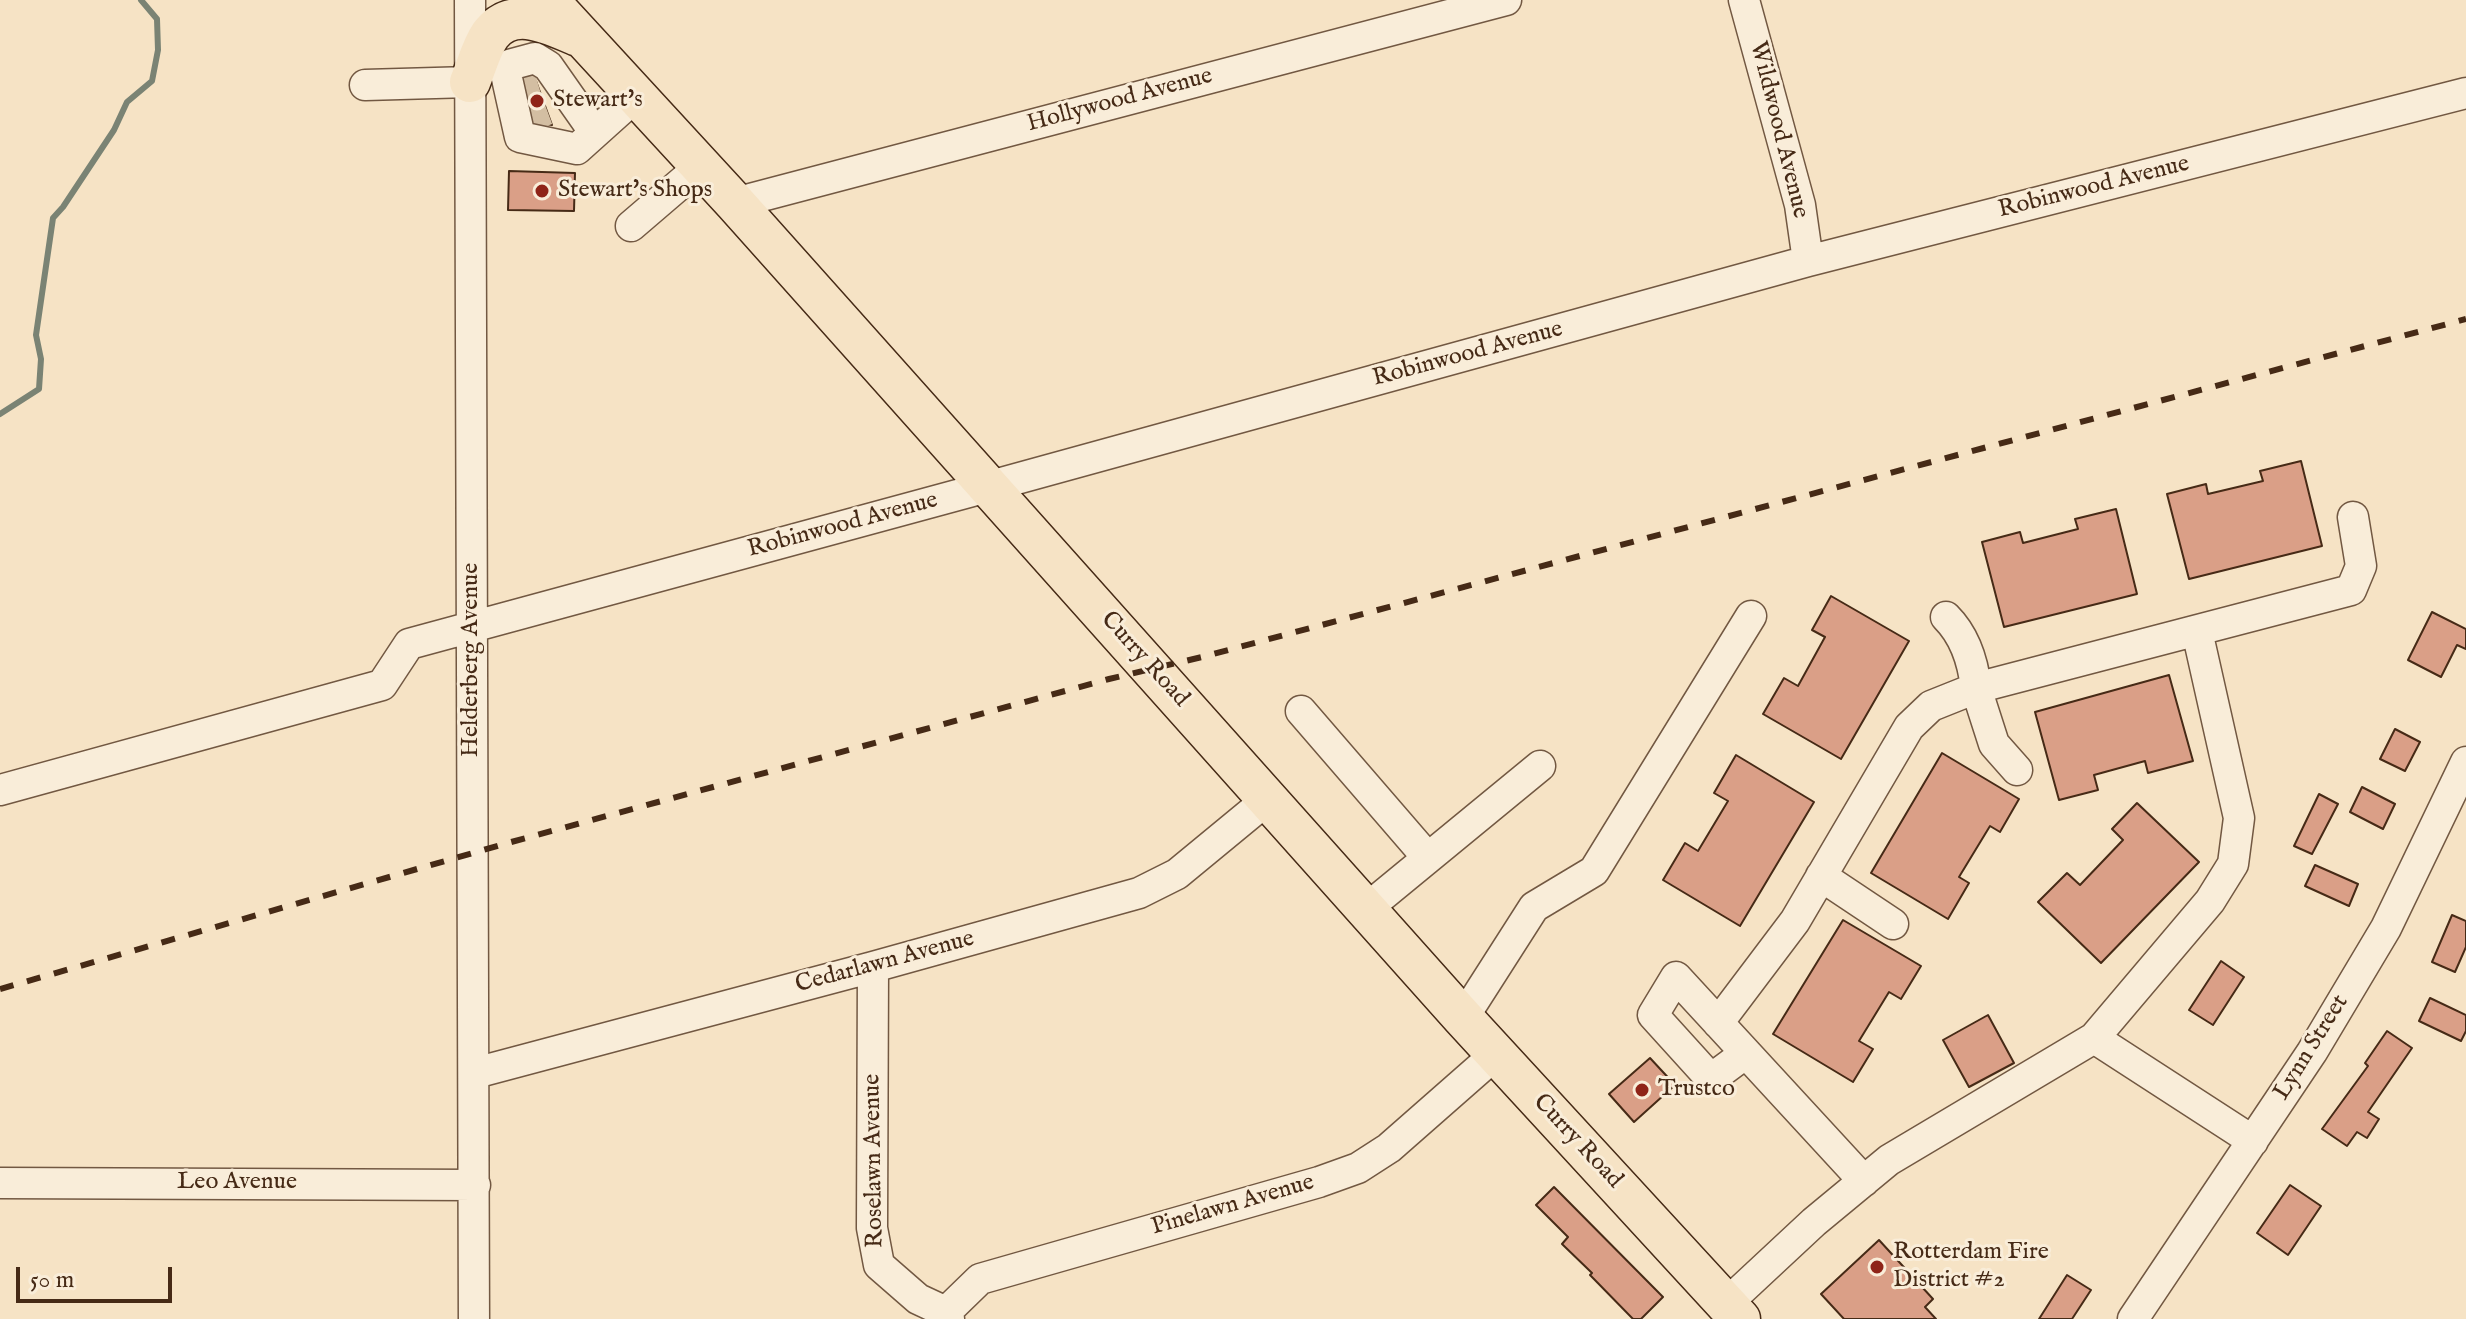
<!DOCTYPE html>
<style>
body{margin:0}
#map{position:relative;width:2466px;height:1319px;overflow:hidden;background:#f6e3c5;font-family:"IM FELL English",serif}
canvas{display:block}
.scale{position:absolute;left:16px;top:1267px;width:156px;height:36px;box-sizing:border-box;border:4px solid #462a16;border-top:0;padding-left:10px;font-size:24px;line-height:28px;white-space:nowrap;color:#462a16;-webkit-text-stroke:6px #f9edd9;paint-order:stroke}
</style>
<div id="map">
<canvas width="2466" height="1319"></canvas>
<div class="scale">50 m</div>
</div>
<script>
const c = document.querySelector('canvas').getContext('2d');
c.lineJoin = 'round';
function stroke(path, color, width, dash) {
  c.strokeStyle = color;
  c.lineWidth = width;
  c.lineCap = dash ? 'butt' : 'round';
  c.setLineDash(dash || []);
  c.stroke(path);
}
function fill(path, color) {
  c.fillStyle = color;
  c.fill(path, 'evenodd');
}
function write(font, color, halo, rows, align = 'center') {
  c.font = font + ' "IM FELL English",serif';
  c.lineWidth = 6;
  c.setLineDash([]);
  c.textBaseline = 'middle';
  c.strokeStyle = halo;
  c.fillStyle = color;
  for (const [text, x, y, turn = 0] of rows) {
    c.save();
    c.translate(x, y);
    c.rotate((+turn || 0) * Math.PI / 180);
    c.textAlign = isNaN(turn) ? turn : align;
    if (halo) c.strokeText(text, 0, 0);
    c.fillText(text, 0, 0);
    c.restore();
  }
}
stroke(new Path2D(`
 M0,414L39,389L41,359L36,335L53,218L63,207L114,130L127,102L152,81L158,50L157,19L141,0`), '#7a8374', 6);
const building = new Path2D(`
 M532,77L536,81L552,125L535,122L526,79Z
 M509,171L575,173L574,211L508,210Z
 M2301,461L2322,546L2189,579L2167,494L2206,484L2208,494L2263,481L2260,471Z
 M2116,509L2137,594L2004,627L1982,542L2020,532L2023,543L2078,529L2075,519Z
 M1831,596L1909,641L1841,759L1763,714L1784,678L1798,686L1825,637L1812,630Z
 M2432,612L2466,629V649L2457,645L2441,677L2408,660Z
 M2169,675L2193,761L2148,773L2145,761L2094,775L2098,790L2059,800L2035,712Z
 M2395,729L2420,742L2405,771L2380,759Z
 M1942,753L2019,799L2000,832L1990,826L1959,877L1969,883L1948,919L1871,873Z
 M1736,755L1814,802L1740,926L1663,880L1685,843L1698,851L1728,801L1714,793Z
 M2362,787L2395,804L2383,829L2350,812Z
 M2319,794L2338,804L2312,854L2294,846Z
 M2137,803L2199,862L2101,963L2038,902L2067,873L2080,885L2123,840L2112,829Z
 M2315,865L2358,884L2349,906L2305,886Z
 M2452,915L2466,921V947L2455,972L2432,962Z
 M1843,920L1921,966L1901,999L1889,992L1859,1041L1873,1049L1853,1082L1773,1034Z
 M2221,961L2244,977L2213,1025L2189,1010Z
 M2430,998L2466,1015V1031L2461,1041L2419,1021Z
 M1988,1015L2014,1063L1969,1087L1943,1040Z
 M2387,1031L2412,1048L2368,1112L2379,1119L2367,1138L2357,1132L2347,1146L2322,1129L2368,1066L2365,1063Z
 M1650,1058L1675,1085L1634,1122L1609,1094Z
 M2290,1185L2321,1206L2288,1255L2257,1233Z
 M1554,1187L1663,1297L1641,1319H1633L1590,1275L1592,1273L1562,1244L1568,1237L1536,1205Z
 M1879,1240L1933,1299L1925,1307L1936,1319H1844L1821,1294Z
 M2067,1275L2091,1290L2072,1319H2039Z`);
fill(building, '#da9f87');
stroke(building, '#462a16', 2);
stroke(new Path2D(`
 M519,93L539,87
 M528,117L547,110`), '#d3bea2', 30, [30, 15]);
const minor = new Path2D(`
 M470,0L474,1319
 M1744,0L1800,205L1808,261
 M365,85L470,82
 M595,133L548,66L535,58L509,65L506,74L520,137L577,149L636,96
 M735,203L1506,0
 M631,226L701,166
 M1946,617C1965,636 1973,661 1976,688L2351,590L2361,566L2353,517
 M1301,711L1428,858
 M0,790L382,685L409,644L987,487L1808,261L2466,93
 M1821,876L1893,924
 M1366,909L1540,766
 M873,967L872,1228L879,1265L918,1299L946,1312L949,1319
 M1463,1018L1534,907L1594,871L1751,616
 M1718,1023L1795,921L1909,727L1931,706L1976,688L1994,744L2017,770
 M2094,1038L2210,901L2233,864L2239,818L2197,631
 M1746,1053L1711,1079L1653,1015L1676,977L1864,1181
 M475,1073L873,967L1139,893L1177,874L1268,799
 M0,1183L475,1185
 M1726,1304L1814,1222L1889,1160L2094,1038L2253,1141
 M946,1312L980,1279L1319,1182L1358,1168L1389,1148L1496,1054
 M2133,1319L2312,1052L2386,928L2466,762`);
const major = new Path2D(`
 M548,0L735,203L1463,1018L1740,1319
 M470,82C476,68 481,48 490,35C513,4 551,25 578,36`);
stroke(minor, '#725842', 33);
stroke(major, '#462a16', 43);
stroke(minor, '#f9edd9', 30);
stroke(major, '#f6e3c5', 40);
stroke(new Path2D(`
 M0,989L504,844L1109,679L1202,657L2466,319`), '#462a16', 6, [14, 14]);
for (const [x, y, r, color] of [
 [537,101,8,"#8f2418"],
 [542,191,8,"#8f2418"],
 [1642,1090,8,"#8f2418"],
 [1877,1267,8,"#8f2418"]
]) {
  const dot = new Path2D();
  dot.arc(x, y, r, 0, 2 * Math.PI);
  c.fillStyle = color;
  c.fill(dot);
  stroke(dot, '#f9edd9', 3);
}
write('24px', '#462a16', '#f9edd9', [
 ["Stewart's",553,101],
 ["Stewart's Shops",558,191],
 ["Trustco",1658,1090],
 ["Rotterdam Fire",1893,1253],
 ["District #2",1893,1281]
], 'left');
write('24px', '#462a16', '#f9edd9', [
 ["Hollywood Avenue",1120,101,-15],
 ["Wildwood Avenue",1778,130,76],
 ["Robinwood Avenue",2094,188,-14],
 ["Robinwood Avenue",1468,355,-15],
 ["Robinwood Avenue",843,526,-15],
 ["Helderberg Avenue",472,660,-90],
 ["Curry Road",1144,660,48],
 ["Cedarlawn Avenue",885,963,-15],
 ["Lynn Street",2312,1048,-58],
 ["Curry Road",1577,1142,47],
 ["Roselawn Avenue",875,1161,-91],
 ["Leo Avenue",237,1183],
 ["Pinelawn Avenue",1233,1206,-16]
]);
</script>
